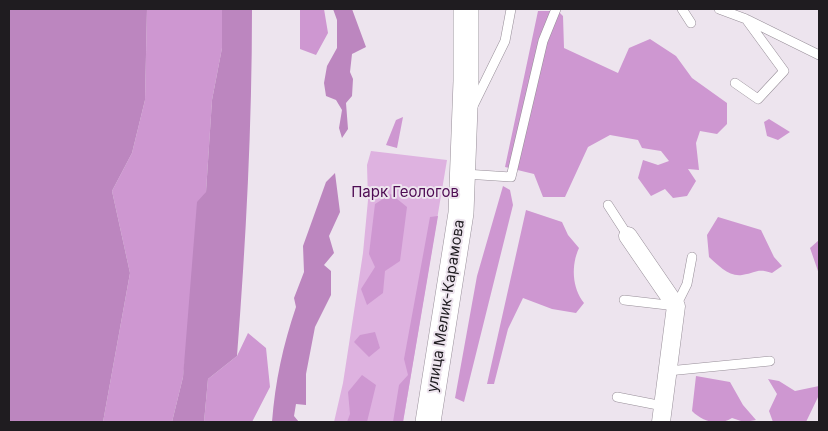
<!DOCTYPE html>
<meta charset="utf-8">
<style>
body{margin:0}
#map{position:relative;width:828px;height:431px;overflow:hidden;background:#ede4ee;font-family:Inter,sans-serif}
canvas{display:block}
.frame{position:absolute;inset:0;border:10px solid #1f1c20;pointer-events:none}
</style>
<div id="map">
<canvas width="828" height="431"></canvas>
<div class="frame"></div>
</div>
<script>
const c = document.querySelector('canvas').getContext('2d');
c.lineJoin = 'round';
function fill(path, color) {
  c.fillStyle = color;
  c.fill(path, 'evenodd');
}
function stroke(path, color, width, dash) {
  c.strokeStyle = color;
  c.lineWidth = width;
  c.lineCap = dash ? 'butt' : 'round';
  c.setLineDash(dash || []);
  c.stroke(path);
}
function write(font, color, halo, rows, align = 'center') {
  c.font = font + ' Inter,sans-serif';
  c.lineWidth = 4;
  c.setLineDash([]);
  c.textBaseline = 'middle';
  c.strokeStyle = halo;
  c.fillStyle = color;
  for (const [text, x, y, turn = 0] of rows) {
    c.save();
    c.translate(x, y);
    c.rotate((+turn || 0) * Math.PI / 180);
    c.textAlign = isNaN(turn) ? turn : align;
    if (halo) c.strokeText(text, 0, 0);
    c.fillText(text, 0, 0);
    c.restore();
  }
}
fill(new Path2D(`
 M371,151L447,160L403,422H334L343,383L363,253L368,200L367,165Z`), '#deb2e0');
fill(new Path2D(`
 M147,9H222V48L212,100L206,192L183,377L172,422H103L130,273L112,191L132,153L145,100Z
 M300,9H324L328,33L316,55L300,49Z
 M538,11H558L563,16L564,48L618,73L629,48L650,39L676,56L692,78L727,103V124L717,134L700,131L696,143L699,170L688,169L696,181L687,196L673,198L665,189L651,196L638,178L643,160L658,165L669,161L661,151L642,148L638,140L610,135L588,147L565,197H543L534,174L505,167Z
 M403,117L397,148L386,145L396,120Z
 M769,119L790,132L778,140L767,136L764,122Z
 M503,186L510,190L513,205L464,402L455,398L477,276Z
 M391,194L407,207L400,261L385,271L383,293L367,305L361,289L375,267L369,254L375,204Z
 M526,210L562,222L568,235L579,248C571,265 572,288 584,303L576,313L552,309L523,298L508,329L494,384H487Z
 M438,216L403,422H393L399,385L408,375L404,359L430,217Z
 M718,217L761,230L774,257L782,266L772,273C756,268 757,273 742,275C729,277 718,265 709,257L707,235Z
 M819,240V274L810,248Z
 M375,332L380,348L369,357L354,342L360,335Z
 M248,333L266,348L270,387L252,422H204L208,379L237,356Z
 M362,375L376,385L367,422H347L350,414L348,392Z
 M696,376L730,382L743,405L756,420L744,422L732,418C718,427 702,421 692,411Z
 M768,379L779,381L795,391L819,386V395L806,422H773L769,411L777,394Z`), '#ce97d1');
fill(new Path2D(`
 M9,9H147L145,100L132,153L112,191L130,273L103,422H9Z
 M222,9H252C252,125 246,241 237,356L208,379L204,422H172L183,377L197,202L206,192L212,100L222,48Z
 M333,9H352L366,47L352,54L350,72L353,79L352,96L346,103L348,129L342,138L339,128L342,110L336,100L326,96L324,83L327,66L337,48V20Z
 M335,173L340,212L329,236L334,253L324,265L331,271V295L315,327L306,374V405L296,404L294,416L299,422H272C275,382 283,345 296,307L294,298L304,272L303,246L326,182Z`), '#bc86bf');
const service = new Path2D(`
 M682,9L691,23
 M719,9L746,19L784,71L758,99L735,83
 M748,20L819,55
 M473,106L505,41L511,9
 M465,174L511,177L543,41L556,9
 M608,205L628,236
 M624,300L676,306L687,284L692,257
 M668,371L770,361
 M617,397L663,406`);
const minor = new Path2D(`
 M628,236L676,306L661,422`);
const secondary = new Path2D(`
 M428,422L461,213L466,81V9`);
stroke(service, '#978e98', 10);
stroke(minor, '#978e98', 19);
stroke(secondary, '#978e98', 26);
stroke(service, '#fff', 9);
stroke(minor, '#fff', 18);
stroke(secondary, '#fff', 25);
write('15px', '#4e0b53', '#ede4ee', [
 ["Парк Геологов",405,192]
]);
write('15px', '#1f1c20', '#ede4ee', [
 ["улица Мелик-Карамова",446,306,-81]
]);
</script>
